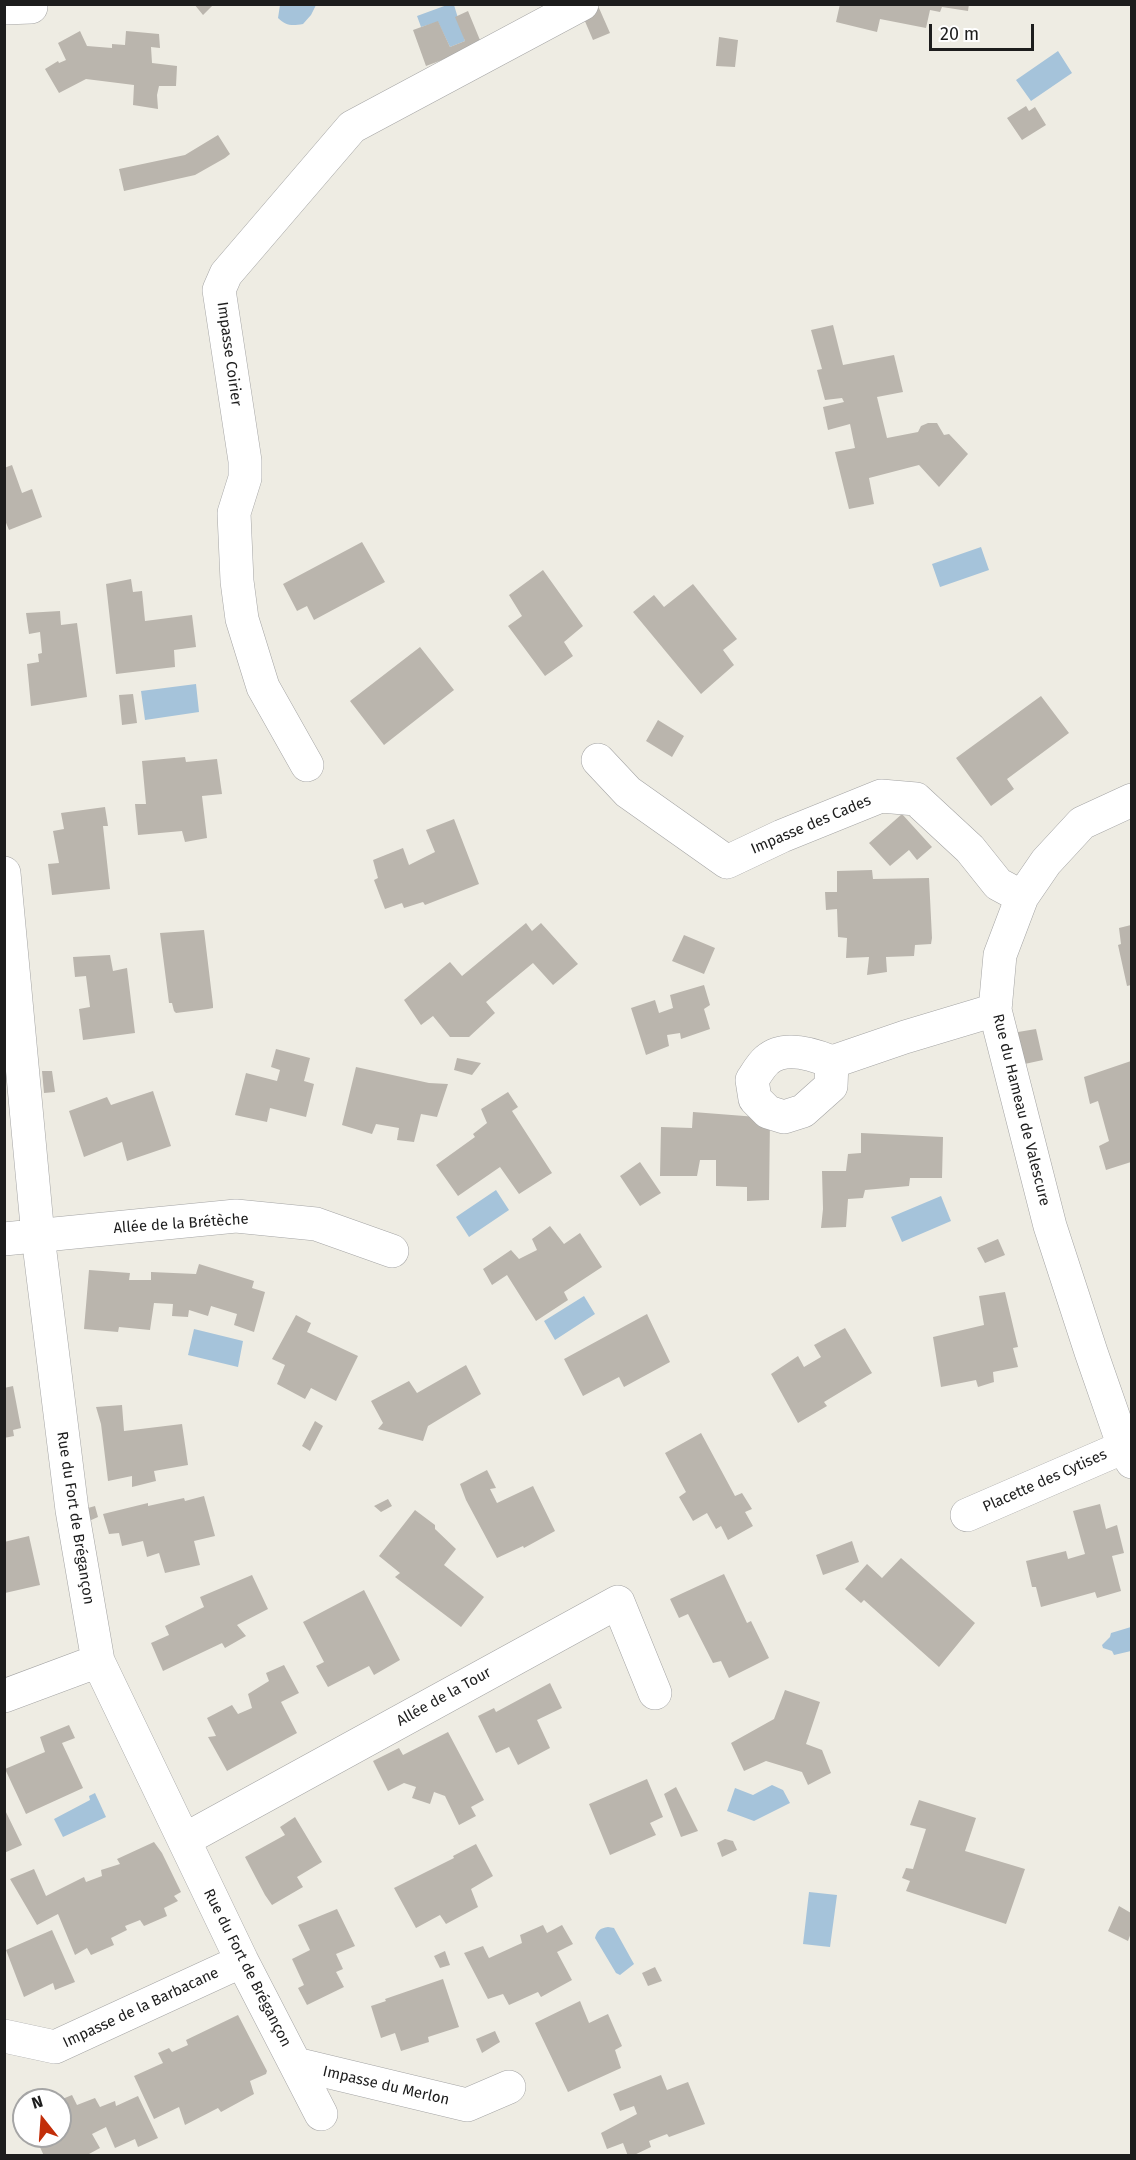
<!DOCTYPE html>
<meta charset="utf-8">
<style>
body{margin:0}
#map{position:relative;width:1136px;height:2160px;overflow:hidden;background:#eeece3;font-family:"Fira Sans",sans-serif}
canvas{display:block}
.frame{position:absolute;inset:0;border:6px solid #1d1d1d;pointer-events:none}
.north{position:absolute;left:12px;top:2088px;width:60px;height:60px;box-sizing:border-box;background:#fff;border:2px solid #a5a5a5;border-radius:50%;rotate:343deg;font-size:16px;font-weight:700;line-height:24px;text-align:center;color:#1d1d1d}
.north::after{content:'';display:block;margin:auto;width:21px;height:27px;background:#c22e09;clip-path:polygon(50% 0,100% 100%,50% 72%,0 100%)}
.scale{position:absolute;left:929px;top:24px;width:105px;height:27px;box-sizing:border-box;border:3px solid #1d1d1d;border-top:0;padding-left:8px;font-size:18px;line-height:21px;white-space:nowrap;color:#1d1d1d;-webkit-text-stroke:4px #fff;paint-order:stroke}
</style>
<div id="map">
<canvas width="1136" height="2160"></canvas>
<div class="frame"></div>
<div class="north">N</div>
<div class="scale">20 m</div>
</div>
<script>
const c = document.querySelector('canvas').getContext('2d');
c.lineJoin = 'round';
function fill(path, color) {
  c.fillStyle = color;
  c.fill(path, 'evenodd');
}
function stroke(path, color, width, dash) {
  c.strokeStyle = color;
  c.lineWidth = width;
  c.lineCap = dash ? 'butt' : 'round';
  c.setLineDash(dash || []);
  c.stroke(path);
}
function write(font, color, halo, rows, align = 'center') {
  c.font = font + ' "Fira Sans",sans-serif';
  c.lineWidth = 6;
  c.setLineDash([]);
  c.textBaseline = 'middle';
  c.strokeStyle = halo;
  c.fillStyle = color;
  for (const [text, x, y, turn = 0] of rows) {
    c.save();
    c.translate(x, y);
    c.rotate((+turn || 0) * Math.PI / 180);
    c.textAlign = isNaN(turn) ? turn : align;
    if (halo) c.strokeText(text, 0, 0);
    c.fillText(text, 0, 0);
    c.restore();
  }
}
fill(new Path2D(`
 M280,5V4L316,5L311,15L303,24C292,26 286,26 278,18Z
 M447,5H454L465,41L450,47L438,22L421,27L417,16Z
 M1058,51L1072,73L1031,101L1016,80Z
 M981,547L989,570L940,587L932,564Z
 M196,684L199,712L145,720L141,691Z
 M496,1190L509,1210L469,1237L456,1217Z
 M941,1196L951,1221L902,1242L891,1217Z
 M584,1296L595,1314L555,1340L544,1321Z
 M194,1329L243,1341L238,1367L188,1355Z
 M1131,1627V1651L1114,1655L1112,1651L1103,1648L1102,1645L1110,1637L1111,1633Z
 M772,1785L783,1790L790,1803L754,1821L727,1811L735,1788L753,1795Z
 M95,1793L106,1817L63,1837L54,1819L90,1800L89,1796Z
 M809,1892L837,1895L830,1947L803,1944Z
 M608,1927L614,1928L634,1964L620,1975L616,1973L595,1938C597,1931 600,1928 608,1927Z`), '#a5c3da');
fill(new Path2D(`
 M194,4H214L203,15Z
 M840,4H969L968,11L942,7L940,12L930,10L926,28L880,19L877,32L836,22Z
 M592,7L599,8L610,33L593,40L581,12Z
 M468,11L482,45L426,66L413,30L438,21L450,47L465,41L455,17Z
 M80,31L87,46L112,48V44L125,45L126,31L159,34L160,48L151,47L152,63L177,66L176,86H159L157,95L158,109L133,105L134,85L86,79L59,93L45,69L58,61L59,63L66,60L58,43Z
 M719,37L738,40L735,67L716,66Z
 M1026,106L1029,111L1035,107L1046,125L1022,140L1007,118Z
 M218,135L230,154L225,158L195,175L124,191L119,169L185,155Z
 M833,325L843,365L894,355L903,392L877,397L887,438L918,432L921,426L928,423H937L944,435L949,434L968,454L939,487L919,465L869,478L874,504L849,509L835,452L855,448L850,424L828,430L823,407L844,402L842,398L825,400L817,370L822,369L811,330Z
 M12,465L22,493L32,489L42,517L9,530L4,518V468Z
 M362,542L385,582L314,620L307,606L297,611L283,584Z
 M543,570L583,626L564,642L573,656L545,676L508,626L522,616L509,595Z
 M131,579L133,592L142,591L145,621L192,615L196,647L174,650L175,667L116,674L106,584Z
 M693,584L737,639L723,650L734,665L701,694L633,612L654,595L664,607Z
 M60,611L61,625L77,623L87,697L31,706L27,664L39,662L38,654L42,653L40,632L29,634L26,613Z
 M420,647L454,690L384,745L350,701Z
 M133,694L137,723L122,725L119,695Z
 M1041,696L1069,733L1007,779L1014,789L991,806L956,758Z
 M658,720L684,736L672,757L646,741Z
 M185,757L186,762L217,759L222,794L202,796L207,838L185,842L182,831L138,835L135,804H146L142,761Z
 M105,807L108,826H103L110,889L52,895L48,864L59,863L53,831L64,829L61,813Z
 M902,814L932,847L917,860L909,850L890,866L869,843Z
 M454,819L479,884L425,905L423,902L404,908L402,903L385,909L374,880L378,878L373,860L403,848L409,865L435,852L426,830Z
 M872,870L873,879L929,878L932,938L931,944L915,945L914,956L886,957L887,972L867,975L869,957L846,958L847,938L838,937L837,909L826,910L825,892H837V871Z
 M526,923L532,931L541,923L578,964L553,985L533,963L486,1002L495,1013L469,1037H450L433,1016L421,1025L404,1000L450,962L462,976Z
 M1131,925V985L1127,986L1118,945L1121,944L1119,928Z
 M204,930L213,1005V1008L208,1009L176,1013L174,1011L172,1003H169L160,933Z
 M684,935L715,948L704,974L672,961Z
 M110,955L113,971L127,968L135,1033L83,1040L79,1009L90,1007L86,976L75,977L73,957Z
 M704,985L710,1005L704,1009L710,1029L681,1039L680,1033L667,1035L669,1046L646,1055L631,1008L655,1000L659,1013L673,1008L670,995Z
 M1036,1029L1043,1060L1020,1065L1012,1033Z
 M276,1049L310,1058L304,1081L314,1084L306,1117L270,1108L267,1122L235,1115L246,1073L277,1081L280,1070L271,1067Z
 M457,1058L481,1063L472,1075L454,1070Z
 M1131,1061V1162L1106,1170L1099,1146L1109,1141L1098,1101L1090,1104L1084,1077Z
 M356,1067L429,1083L448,1084L437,1117L421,1114L414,1142L397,1140L399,1128L376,1124L372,1134L342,1125Z
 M42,1071H52L55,1092L44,1093Z
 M153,1091L171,1146L127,1161L122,1142L84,1157L69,1111L107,1097L111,1105Z
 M508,1092L518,1107L512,1111L552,1173L519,1194L500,1167L458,1196L436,1165L475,1137L473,1134L487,1123L481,1109Z
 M693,1112L770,1118L769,1200L747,1201V1187L716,1186V1160H700L697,1176H660L661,1127L692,1128Z
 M861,1133L943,1137L942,1178H910L909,1186L865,1190L863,1198L848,1199L846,1227L821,1228L823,1209L822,1171H846L848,1154L861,1153Z
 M640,1162L661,1193L640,1206L620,1176Z
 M550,1226L564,1244L580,1233L602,1267L564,1292L568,1300L536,1321L507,1275L492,1285L483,1269L511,1250L519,1259L537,1250L532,1239Z
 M998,1239L1005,1255L985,1263L977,1248Z
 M199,1264L254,1281L252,1288L265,1292L254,1332L234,1325L237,1314L211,1306L208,1316L189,1310L188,1317L172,1316L173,1304L154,1303L150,1330L119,1327L118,1332L84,1329L89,1270L130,1273L129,1280H151V1272L196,1274Z
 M1005,1292L1018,1347L1013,1348L1018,1367L993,1372L994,1382L978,1387L976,1380L941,1387L933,1337L984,1325L979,1296Z
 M647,1314L670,1362L624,1387L619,1377L583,1396L564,1359Z
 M296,1315L311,1323L307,1332L358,1356L336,1401L311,1388L305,1399L277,1384L285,1365L272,1359Z
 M845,1328L872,1373L824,1402L827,1406L798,1423L771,1374L798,1356L804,1367L821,1357L814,1345Z
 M466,1365L481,1394L428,1426L423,1441L378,1429L383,1423L371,1401L409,1381L417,1393Z
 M13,1386L21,1428L13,1430L14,1436L4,1438V1388Z
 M122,1405L124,1431L182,1424L188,1465L154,1471L156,1481L132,1487V1476L108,1481L101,1424L96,1407Z
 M315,1421L323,1426L310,1451L302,1446Z
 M701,1433L735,1496L742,1493L752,1509L745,1512L753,1526L728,1540L721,1526L716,1529L707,1513L693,1521L679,1497L686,1492L665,1453Z
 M487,1470L496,1488L490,1489L497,1503L533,1486L555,1531L524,1548L523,1546L497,1558L466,1500L460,1484Z
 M204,1496L215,1536L194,1541L200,1565L165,1573L159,1553L147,1557L143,1541L122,1546L119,1533L109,1534L103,1514L148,1503V1506L184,1498L185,1501Z
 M388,1499L392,1506L381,1512L374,1506Z
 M1100,1504L1106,1529L1117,1525L1124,1553L1112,1556L1121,1591L1097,1598L1095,1592L1041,1607L1036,1587H1032L1026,1561L1066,1551L1068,1559L1085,1554L1073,1511Z
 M95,1506L98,1517L89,1521L88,1508Z
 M415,1510L435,1525V1529L456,1549L444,1565L484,1597L461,1627L395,1577L400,1573L379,1556Z
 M29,1536L40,1585L5,1593L4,1542Z
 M852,1541L859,1562L823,1575L816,1555Z
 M901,1558L975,1623L939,1667L864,1600L861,1603L845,1589L867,1564L882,1578Z
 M724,1574L747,1623L751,1621L769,1658L729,1678L721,1661L713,1663L688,1614L679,1618L670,1599Z
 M252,1575L268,1609L237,1625L246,1636L225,1648L222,1643L163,1671L151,1643L169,1635L165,1626L204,1607L200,1597Z
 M364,1590L400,1660L374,1675L369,1666L328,1687L316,1666L324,1662L303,1622Z
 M284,1665L299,1693L281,1702L297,1733L227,1771L208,1737L216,1736L207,1718L232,1705L238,1714L252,1708L248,1694L269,1681L266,1673Z
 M550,1683L562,1708L537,1720L550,1748L518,1765L509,1747L496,1753L478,1716L494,1708L496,1712Z
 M785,1690L820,1702L806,1744L822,1750L831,1773L808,1785L802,1772L766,1761L744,1771L731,1743L774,1719Z
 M69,1725L75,1738L62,1743L83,1788L26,1814L5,1769L45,1752L40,1737Z
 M448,1732L484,1800L471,1807L476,1816L459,1825L445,1796L434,1792L430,1804L412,1798L416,1787L404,1783L388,1791L373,1761L399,1748L403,1755Z
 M647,1779L663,1817L650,1823L656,1835L610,1855L589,1804Z
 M676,1787L698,1831L681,1837L664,1794Z
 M919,1800L976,1818L965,1851L1025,1869L1006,1924L906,1891L910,1881L902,1878L906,1868L913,1869L926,1829L910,1825Z
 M4,1808L22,1845L4,1853Z
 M295,1817L322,1862L297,1877L303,1887L272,1905L265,1895L245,1857L285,1835L280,1827Z
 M725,1839L733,1841L737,1850L722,1857L717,1843Z
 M154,1842L162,1853L181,1892L174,1896L178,1901L164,1908L167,1916L144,1926L140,1920L125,1926L127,1930L111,1938L114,1945L91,1955L87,1948L75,1955L58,1914L37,1925L10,1879L34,1869L46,1896L84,1877L86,1882L102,1876L101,1870L120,1864L117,1859Z
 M476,1844L493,1876L471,1889L478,1907L446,1924L440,1915L416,1928L394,1888L454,1858L453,1856Z
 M1119,1906L1131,1913V1933L1128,1941L1108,1931Z
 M337,1909L355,1946L336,1954L343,1969L336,1972L344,1987L307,2005L298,1988L304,1985L292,1959L310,1950L298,1925Z
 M543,1925L547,1933L562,1925L573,1944L557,1952L572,1980L541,1997L538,1992L509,2005L503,1994L488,1999L464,1953L483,1946L489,1958L522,1943L520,1935Z
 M52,1930L75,1982L55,1990L53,1983L24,1997L6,1950Z
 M445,1951L450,1965L440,1968L434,1956Z
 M655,1967L662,1981L648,1986L642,1973Z
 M443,1979L459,2027L428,2037L429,2042L401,2051L395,2033L381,2038L371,2006L386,2001L385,1999Z
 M580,2001L589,2023L608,2014L622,2046L615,2050L621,2068L568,2092L535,2023Z
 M238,2015L267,2071L266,2074L250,2081L254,2094L221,2112L218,2108L185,2125L179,2107L154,2119L134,2076L163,2063L158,2053L169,2048L172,2052L188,2045L186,2040Z
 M495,2031L500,2042L482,2053L476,2039Z
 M661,2075L667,2090L688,2082L705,2124L669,2137L667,2134L649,2141L651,2147L632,2156H628L623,2143L607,2149L601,2133L637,2114L634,2106L620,2111L613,2094Z
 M72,2095L77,2105L95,2098L100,2107L115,2101L116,2106L138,2096L158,2138L138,2147L135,2139L115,2148L106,2127L92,2134L100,2148L89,2154V2156H44L35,2136H60V2100Z`), '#bab5ad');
const minor = new Path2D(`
 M4,8L31,7
 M598,760L628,792L727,862L782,836L881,796L916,799L970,849L998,884L1022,897
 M307,765L263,687L242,619L237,581L234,513L245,478V461L219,290L226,274L352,127L582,4
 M1132,800L1082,823L1046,862L1022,897L1000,955L995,1010L1050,1226L1091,1352L1124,1447L1132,1462
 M4,873L38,1236L72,1510L98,1661L242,1961L321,2114
 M832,1062L831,1086L803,1111L784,1117L768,1112L755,1099L752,1080C756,1074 761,1065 767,1060C784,1045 813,1054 832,1062L905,1037L995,1010
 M4,1239L236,1216L316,1224L392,1251
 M967,1515L1124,1447
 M4,1696L98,1661
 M184,1840L618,1602L655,1693
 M4,2036L55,2047L242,1961
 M296,2064L467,2105L509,2087`);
stroke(minor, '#a4a4a4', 34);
stroke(minor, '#fff', 33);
write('15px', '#1d1d1d', '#fff', [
 ["Impasse Coirier",229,354,82],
 ["Impasse des Cades",811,825,-23],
 ["Rue du Hameau de Valescure",1021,1110,76],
 ["Allée de la Brétèche",181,1224,-4],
 ["Placette des Cytises",1045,1481,-24],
 ["Rue du Fort de Brégançon",75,1518,81],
 ["Allée de la Tour",444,1697,-29],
 ["Rue du Fort de Brégançon",247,1968,63],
 ["Impasse de la Barbacane",141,2008,-25],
 ["Impasse du Merlon",386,2086,13]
]);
</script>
